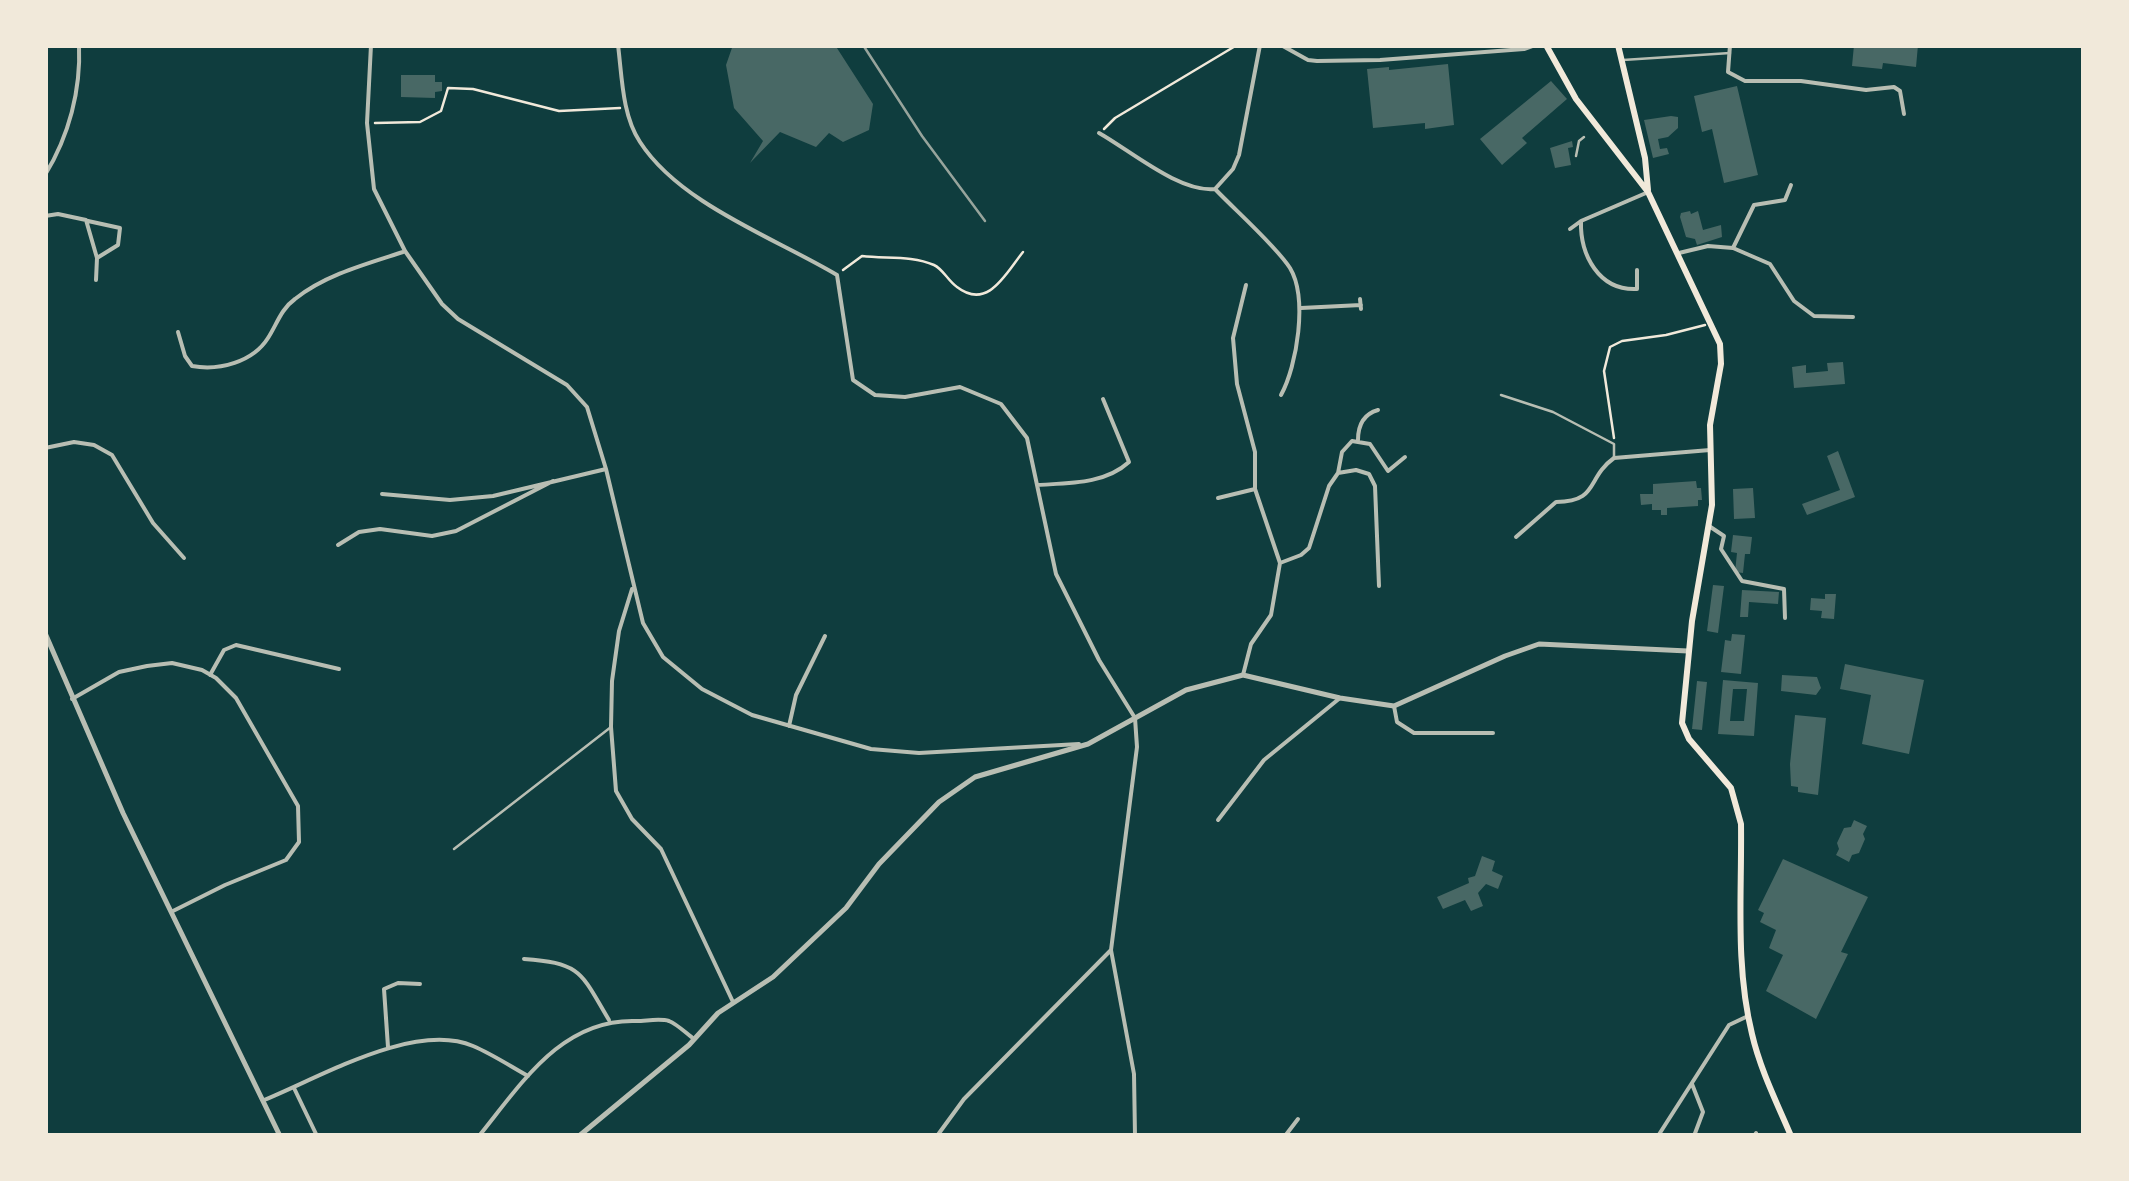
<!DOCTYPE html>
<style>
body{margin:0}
#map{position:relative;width:2129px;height:1181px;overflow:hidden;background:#0f3d3e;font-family:Roboto,sans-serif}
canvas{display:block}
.frame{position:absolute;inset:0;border:48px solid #f1e9da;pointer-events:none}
</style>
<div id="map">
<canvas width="2129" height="1181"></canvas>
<div class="frame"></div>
</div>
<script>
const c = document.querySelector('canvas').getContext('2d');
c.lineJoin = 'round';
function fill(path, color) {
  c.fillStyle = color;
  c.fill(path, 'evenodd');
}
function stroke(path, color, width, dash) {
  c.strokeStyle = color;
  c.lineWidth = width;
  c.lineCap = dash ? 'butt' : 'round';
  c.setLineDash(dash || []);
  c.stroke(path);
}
fill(new Path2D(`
 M733,45H835L873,104L869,130L843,142L829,133L816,147L780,132L750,163L763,141L734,108L726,65Z
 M1854,45H1918L1916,67L1883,63L1882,69L1852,66Z
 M1448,64L1454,125L1425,129V123L1373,128L1367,69L1389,67V70Z
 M401,75H435V82H442V91L435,92V98L401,97Z
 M1551,81L1567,99L1522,138L1527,143L1502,165L1480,139Z
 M1737,86L1758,175L1724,183L1712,129L1702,132L1694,96Z
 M1671,116L1678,117V128L1668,137L1658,139L1660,149L1667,148L1669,154L1653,158L1644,120Z
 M1572,141L1573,147L1568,148L1571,165L1555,168L1550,148Z
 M1690,211L1691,214L1698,211L1703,230L1721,225L1722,237L1697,245L1695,239L1686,237L1680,217L1681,213Z
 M1843,362L1845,384L1794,388L1792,367L1806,365V373L1828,371L1827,363Z
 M1838,451L1855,497L1807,515L1802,504L1840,490L1827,456Z
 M1696,481L1697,488H1701L1702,500H1698V506L1667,508V515H1661V510H1652V504L1641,505L1640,494H1653V484Z
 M1753,488L1755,518L1734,519L1733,489Z
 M1733,535L1752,537L1750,554H1745L1743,573L1735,572L1737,553L1731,552Z
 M1713,585L1724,586L1718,633L1707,631Z
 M1742,590L1779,592L1778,604L1749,602L1748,617H1740Z
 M1825,594H1836L1834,619L1821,618L1822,611L1810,610L1811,598L1825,599Z
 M1732,634L1745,635L1741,674L1721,672L1725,640L1731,641Z
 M1845,664L1924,680L1909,754L1862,744L1871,695L1840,689Z
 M1782,675L1817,677L1821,688L1816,695L1781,691Z
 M1723,680L1758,683L1754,736L1718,734ZM1733,689H1747L1744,721H1730Z
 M1697,681L1707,682L1702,730L1692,729Z
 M1795,715L1826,718L1818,795L1798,792V787L1791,786L1790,764Z
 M1854,820L1867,826L1863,834L1865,839L1859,853L1852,855L1849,862L1836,855L1839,849L1837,843L1844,828L1851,827Z
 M1482,856L1495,861L1492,871L1503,876L1498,889L1486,884L1478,893L1483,906L1471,911L1465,900L1443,909L1437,897L1469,883L1468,878L1475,876Z
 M1783,859L1868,897L1841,952L1848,954L1816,1019L1766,991L1783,955L1769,948L1776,930L1760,922L1764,913L1758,910Z`), '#486865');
stroke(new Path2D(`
 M375,123L420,122L441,111L448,88L473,89L559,111L620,108
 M1104,129L1115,118L1237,45
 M843,270L862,256C885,259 912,255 934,265C943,269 948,281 957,287C988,311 1006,273 1023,252
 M1614,438L1604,371L1610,347L1622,341L1666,335L1705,325`), '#f1e9da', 2.5);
stroke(new Path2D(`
 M1623,60L1730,53
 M1576,156L1579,141L1584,137
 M1501,395L1553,412L1614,444V458
 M454,849L611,727`), '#b8beb3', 2.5);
stroke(new Path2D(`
 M371,45L367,123L374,189L405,251L442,304L458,319L567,385L587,407L606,469L643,623L663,657L702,689L752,715L871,749L919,753L1079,744
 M618,45C622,76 622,115 640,142C680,204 775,238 837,275L853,380L875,395L905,397L960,387L1001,404L1027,438L1056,574L1099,660L1135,718L1137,747L1111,950L1134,1074L1135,1136
 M1281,45L1308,60L1317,61L1380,60L1524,49L1535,45
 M1730,45L1728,72L1745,81H1801L1866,90L1894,87L1900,91L1904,114
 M1099,133C1131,151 1180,193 1215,189C1235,210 1276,246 1290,268C1308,298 1297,366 1281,395
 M45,175C69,136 81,90 79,45
 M1791,185L1785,200L1754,205L1733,248L1770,264L1794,301L1814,316L1853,317
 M1215,189L1233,169L1239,155L1260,45
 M45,216L58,214L86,220L97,258L96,280
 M88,221L120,228L118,245L97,258
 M1581,221C1580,255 1599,291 1637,289V270
 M1570,229L1581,221L1646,193
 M1679,253L1708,246L1733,248
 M1360,299L1361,309
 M1301,308L1361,305
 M178,332L185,356L192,366C219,371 253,362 268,338C277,324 281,309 295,299C325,275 366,264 403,252
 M1358,440C1358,425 1364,414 1378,410
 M45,448L74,442L94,445L112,455L153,523L184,558
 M1338,473L1342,452L1352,441L1370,444L1388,471L1405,457
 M1038,485C1070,483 1105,484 1129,462L1103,399
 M382,494L450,500L493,496L606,469
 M1218,498L1255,489
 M1709,526L1724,536L1721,549L1742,581L1784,589L1785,618
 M1516,537L1556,502C1599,502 1586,478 1614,458L1710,450
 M338,545L359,532L380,529L432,536L456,531L553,481
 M1280,563L1301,555L1309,548L1329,486L1338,473L1356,470L1369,474L1375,486L1379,586
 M632,589L619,631L612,681L611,727L616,791L632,819L661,849L733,1002
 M210,675L224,650L236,645L339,669
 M1243,675L1251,644L1271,615L1280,563L1255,489V452L1237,384L1233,338L1246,285
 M72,699L119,672L147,666L172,663L202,670L216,678L236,698L298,806L299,842L286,860L225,885L173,911
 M1394,706L1397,722L1414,733H1493
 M789,726L796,695L825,636
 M1218,820L1264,760L1340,698
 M524,959C582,963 581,973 609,1020
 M388,1047L384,989L398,983L420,984
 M1692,1084L1703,1112L1694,1136
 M294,1088L317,1136
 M264,1100C319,1078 414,1021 473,1046C492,1054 510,1066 528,1076
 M479,1136C522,1083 562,1018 637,1021C646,1021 660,1018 669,1021C677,1024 687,1034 694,1039
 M937,1136L964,1099L1111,950
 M1285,1136L1298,1119
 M1658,1136L1729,1025L1748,1016
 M1754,1136L1756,1133`), '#b8beb3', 4);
stroke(new Path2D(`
 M45,633L123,813L280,1136
 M579,1136L689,1045L718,1013L773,977L846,908L879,864L939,802L975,777L1088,744L1186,690L1243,675L1340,698L1394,706L1505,656L1539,644L1688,651`), '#b8beb3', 5);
stroke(new Path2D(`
 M1546,45L1576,99L1648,192L1720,344L1721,364L1710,425L1712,505L1692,621L1682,723L1689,739L1731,788L1741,824C1742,894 1735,965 1752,1034C1760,1069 1777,1103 1791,1136
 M1618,45L1645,158L1648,190`), '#f1e9da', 6);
stroke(new Path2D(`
 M863,45L922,136L985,221`), '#97a49c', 2.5);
</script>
